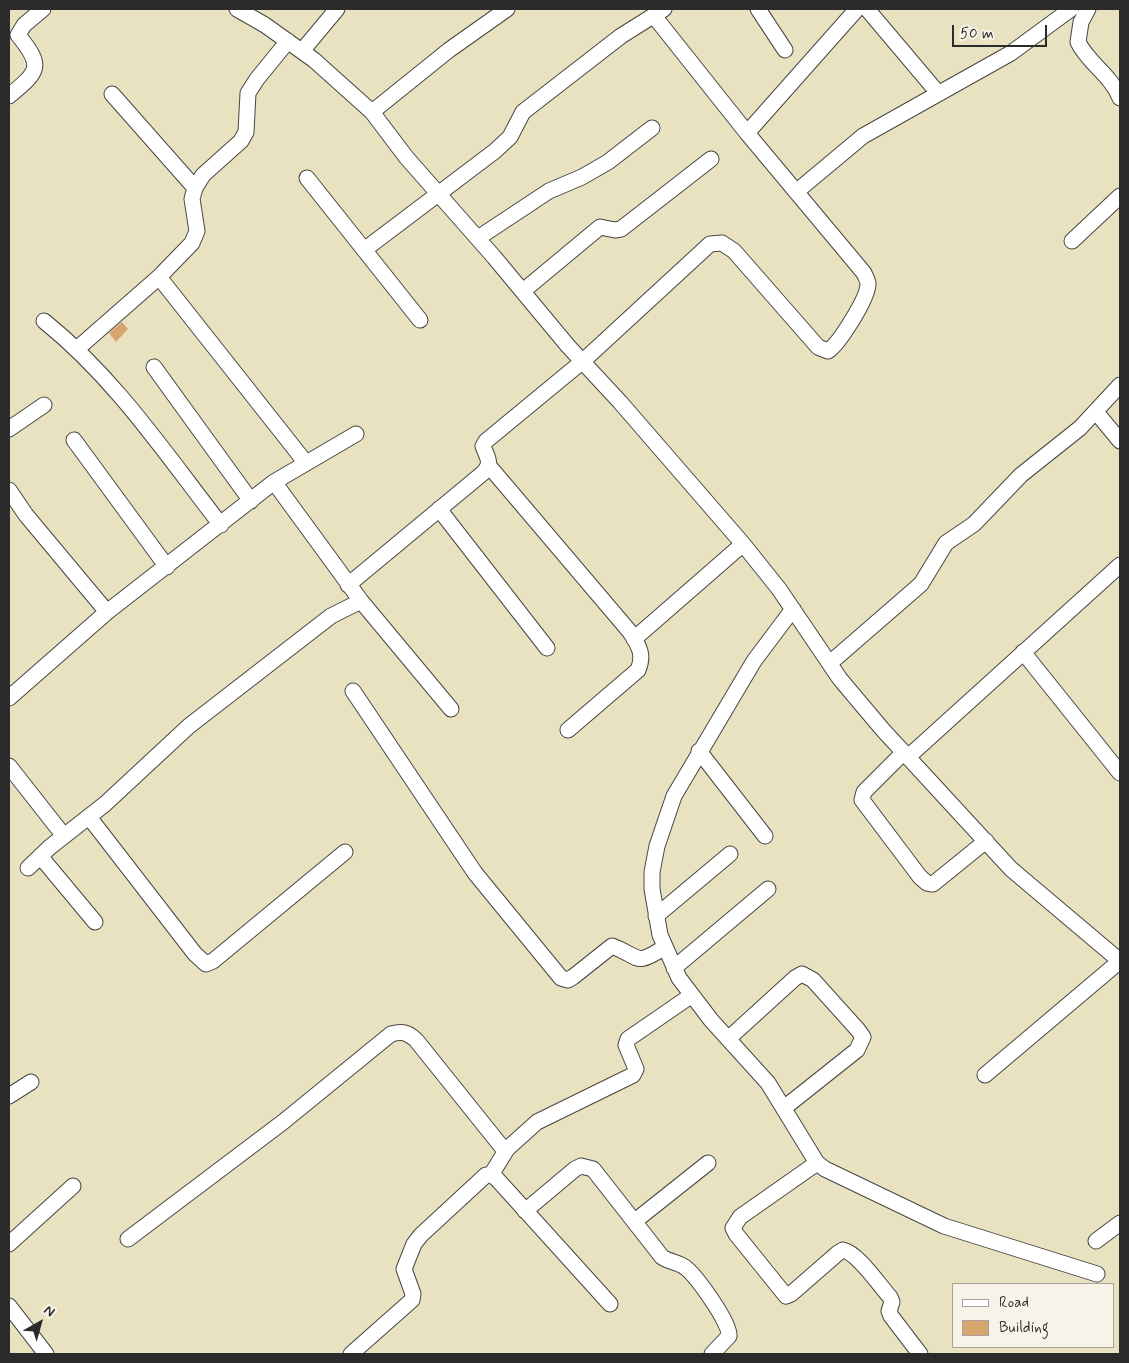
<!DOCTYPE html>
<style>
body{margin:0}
#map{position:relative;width:1129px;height:1363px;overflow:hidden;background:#e8e2c1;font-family:Mynerve,sans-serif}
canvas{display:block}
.frame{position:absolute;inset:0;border:10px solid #2b2b2b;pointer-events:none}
.legend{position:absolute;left:952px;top:1283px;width:162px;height:65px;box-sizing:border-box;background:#f7f3e8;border:1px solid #a5a39c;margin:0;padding:6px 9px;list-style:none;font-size:15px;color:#2b2b2b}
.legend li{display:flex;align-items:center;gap:10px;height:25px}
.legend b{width:25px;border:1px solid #a5a39c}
.north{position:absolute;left:15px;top:1298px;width:50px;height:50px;-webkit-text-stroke:4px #f7f3e8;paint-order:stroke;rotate:38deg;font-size:14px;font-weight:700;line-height:20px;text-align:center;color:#2b2b2b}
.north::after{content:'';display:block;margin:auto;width:18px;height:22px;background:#2b2b2b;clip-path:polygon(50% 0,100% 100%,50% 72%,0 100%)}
.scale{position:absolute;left:952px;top:25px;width:95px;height:22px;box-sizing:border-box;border:2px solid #2b2b2b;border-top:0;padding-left:6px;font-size:15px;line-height:18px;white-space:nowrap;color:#2b2b2b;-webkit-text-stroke:4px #f7f3e8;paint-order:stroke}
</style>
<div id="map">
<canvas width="1129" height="1363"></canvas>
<div class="frame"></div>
<ul class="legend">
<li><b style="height:6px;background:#fff"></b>Road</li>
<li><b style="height:14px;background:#d7a66f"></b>Building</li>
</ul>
<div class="north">N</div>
<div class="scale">50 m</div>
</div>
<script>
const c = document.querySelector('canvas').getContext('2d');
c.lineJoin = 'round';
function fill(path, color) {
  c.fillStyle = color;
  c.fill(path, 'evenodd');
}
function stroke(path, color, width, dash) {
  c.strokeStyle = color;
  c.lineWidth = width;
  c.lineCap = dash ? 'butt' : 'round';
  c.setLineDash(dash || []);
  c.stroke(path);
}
fill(new Path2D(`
 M122,322L128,329L116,342L109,333Z`), '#d7a66f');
const minor = new Path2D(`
 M237,9L265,25L314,60L372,112L406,157L494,257L568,346L620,402L743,544L779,589L840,679L883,730L1011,869L1120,961
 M758,9L785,50
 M867,9L938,93
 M1088,9L1081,22L1078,42C1088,63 1111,75 1120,98
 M302,51L337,9
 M112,94L195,188
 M9,96C39,71 44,67 18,35L24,25L43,9
 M372,112L449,50L507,9
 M747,133L857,9
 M307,178L420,320
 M796,192L863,136L1011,53L1071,9
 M478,238L549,191L582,177L608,162L652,128
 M1072,241L1120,196
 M364,250L495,151L510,137L523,112L621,36L664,9
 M159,277L306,463
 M523,291L600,227L615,230L621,229L711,159
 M44,321C115,378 165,453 221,525
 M78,348L159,277L192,243L197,231L192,199L195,188L203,175L241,141L246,132L248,93L257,79L288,41
 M154,367L251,501
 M1096,412L1120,441
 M9,429L44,405
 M74,440L167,567
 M489,466L630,632C638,645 645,654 638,670L568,730
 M274,482L361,601L451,709
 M9,490L26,515L107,612
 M439,509L547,648
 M348,585L483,473C493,462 487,458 483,446L486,441L583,361L710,244L722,243L734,251L818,347L828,351C839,344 868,298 868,284C868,280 865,276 864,273L747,133L654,16
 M793,609L754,661L674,796L657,846L652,872V889L660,935L679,978L711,1020L768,1083L817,1163L825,1169L944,1226L1097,1274
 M634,639L743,544
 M1023,652L1120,773
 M830,663L921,584L946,543L974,524L1021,475L1080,428L1120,385
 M353,691L475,873L561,978L568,980L573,977L612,946C641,957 634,967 665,947
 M9,698L107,612L274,482L356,434
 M699,751L765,836
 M904,752L864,792L862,800L920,877L927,883L933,884L986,841
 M908,757L1120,565
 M9,766L64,836
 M89,817L195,954L206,964L213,961L345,852
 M40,856L95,922
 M28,868L50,847L105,804L189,726L331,616L361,601
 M656,916L730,854
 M674,968L768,889
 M728,1039L795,978L802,974L813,980L858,1030L863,1037L857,1050L784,1108
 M985,1075L1120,961
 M9,1096L31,1082
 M817,1163L740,1217L733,1228L736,1234L786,1296L791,1294L838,1253L843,1250C858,1253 879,1285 890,1297L892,1302L889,1311L891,1316L920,1354
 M491,1175L507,1149
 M525,1211L575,1169L581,1166L593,1169L662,1257C669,1262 679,1262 686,1268C697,1277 731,1324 729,1336L712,1354
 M635,1221L708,1163
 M128,1239L283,1122L391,1034C402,1031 407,1032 416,1040L501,1146L507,1149L537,1122L633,1075L636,1069L626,1045L628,1039L692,995
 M1096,1241L1120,1223
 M9,1244L73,1186
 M9,1306L46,1354
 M351,1354L412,1300L413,1294L404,1269L414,1244L421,1235L486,1175H491L496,1178L610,1304`);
stroke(minor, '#474642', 17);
stroke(minor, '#fff', 15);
</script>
